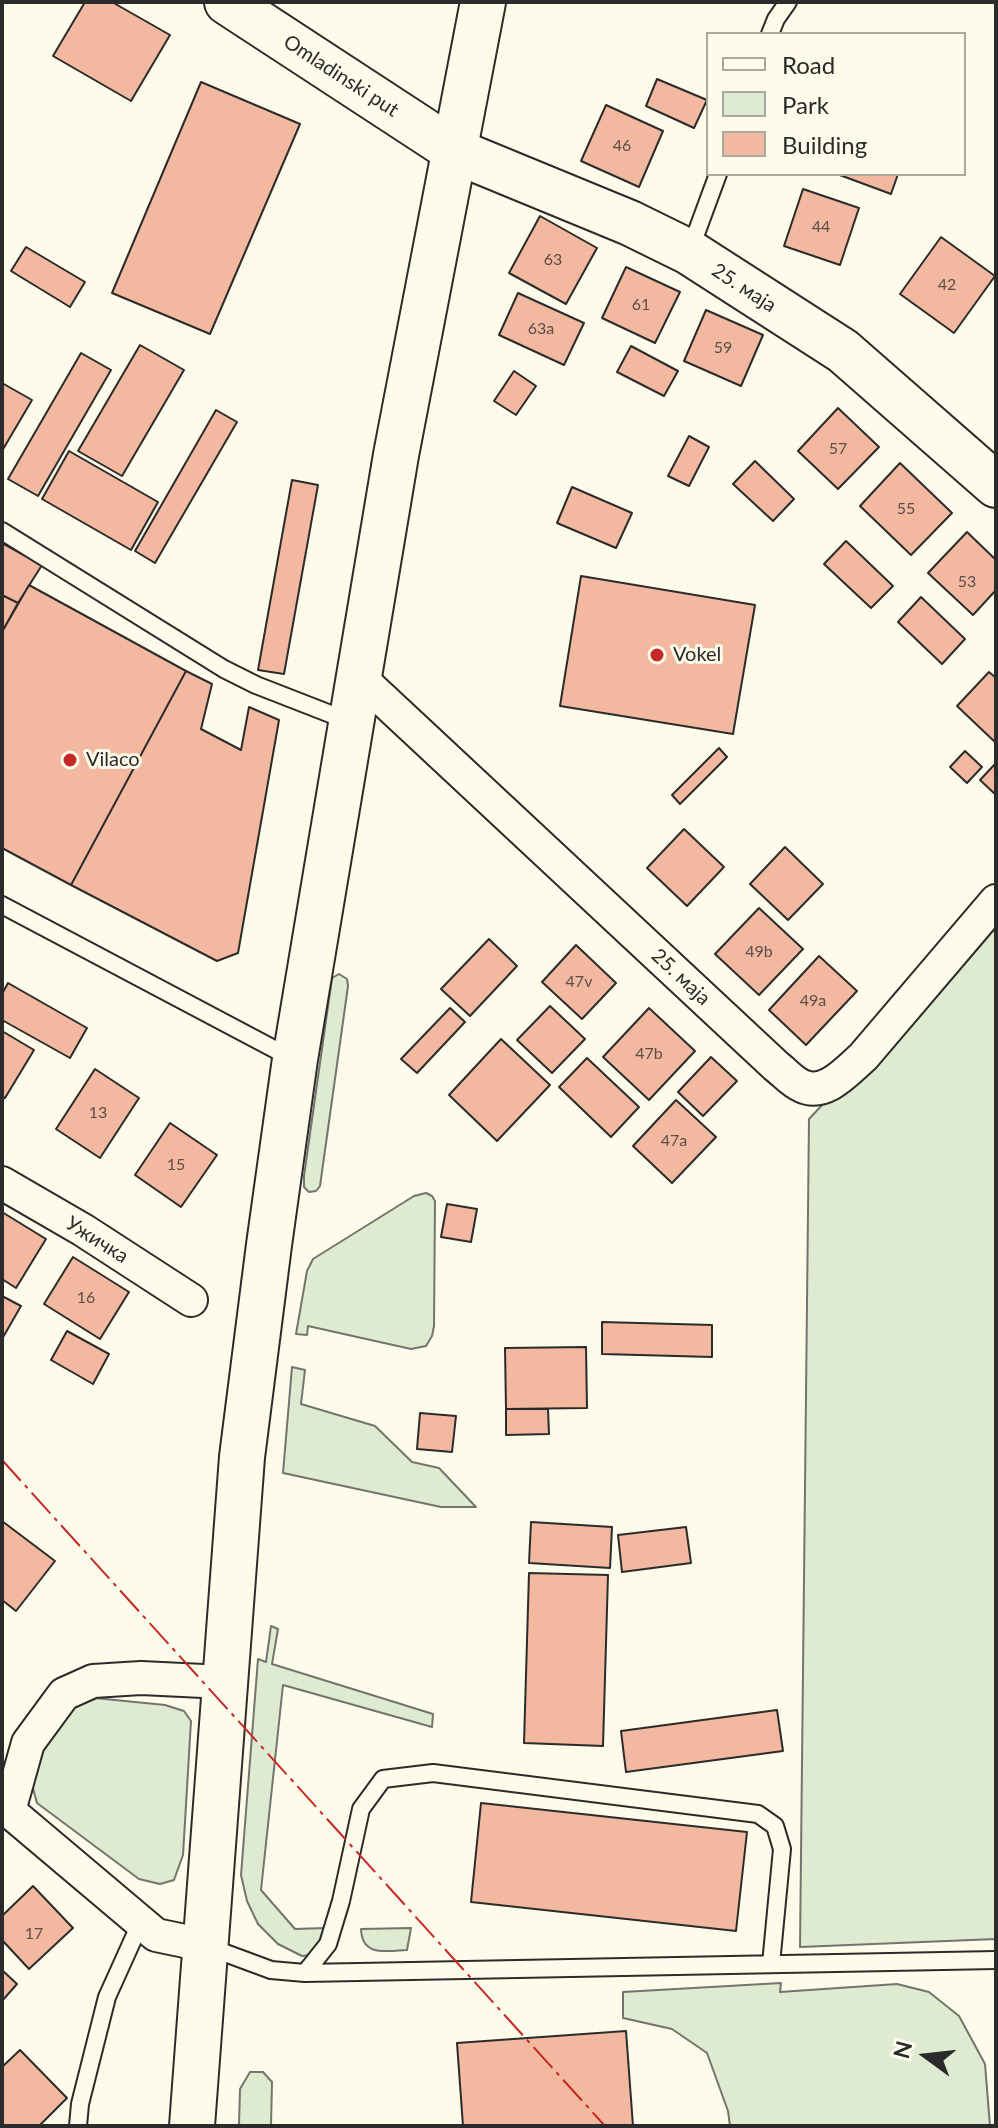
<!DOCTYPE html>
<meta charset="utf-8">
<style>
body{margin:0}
#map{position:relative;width:998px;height:2128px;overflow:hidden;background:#fdfbea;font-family:Lato,sans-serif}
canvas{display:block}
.frame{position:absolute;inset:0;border:4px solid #2b2b2b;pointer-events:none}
.legend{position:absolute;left:706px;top:32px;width:260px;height:144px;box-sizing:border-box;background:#fdfbea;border:2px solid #a9a89e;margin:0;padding:10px 14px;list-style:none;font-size:24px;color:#2b2b2b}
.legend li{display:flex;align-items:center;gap:16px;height:40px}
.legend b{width:40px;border:2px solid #a9a89e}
.north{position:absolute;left:886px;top:2016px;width:80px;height:80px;-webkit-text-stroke:6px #fdfbea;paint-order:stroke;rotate:285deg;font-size:22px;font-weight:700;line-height:32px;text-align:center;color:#2b2b2b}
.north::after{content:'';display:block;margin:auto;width:28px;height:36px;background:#2b2b2b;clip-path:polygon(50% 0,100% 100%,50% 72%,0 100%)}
</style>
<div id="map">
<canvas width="998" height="2128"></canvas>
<div class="frame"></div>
<ul class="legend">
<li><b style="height:10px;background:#fdfbea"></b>Road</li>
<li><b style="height:22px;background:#deebd1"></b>Park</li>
<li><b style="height:22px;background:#f2b8a0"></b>Building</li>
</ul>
<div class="north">N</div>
</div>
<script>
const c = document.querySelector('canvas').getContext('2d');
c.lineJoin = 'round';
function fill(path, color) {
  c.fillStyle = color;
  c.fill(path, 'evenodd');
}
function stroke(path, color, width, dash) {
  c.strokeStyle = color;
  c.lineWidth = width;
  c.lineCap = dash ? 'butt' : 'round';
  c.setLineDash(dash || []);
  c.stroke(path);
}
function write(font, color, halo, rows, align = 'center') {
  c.font = font + ' Lato,sans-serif';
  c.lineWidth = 6;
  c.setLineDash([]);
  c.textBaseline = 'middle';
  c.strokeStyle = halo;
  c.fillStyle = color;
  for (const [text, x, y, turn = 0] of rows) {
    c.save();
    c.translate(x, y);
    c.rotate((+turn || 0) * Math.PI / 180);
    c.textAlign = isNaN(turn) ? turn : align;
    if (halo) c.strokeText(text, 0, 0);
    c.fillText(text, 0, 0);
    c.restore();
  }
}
const green = new Path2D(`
 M996,919V1939L800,1947L809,1119Z
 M339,974L347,979L348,986L320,1186L316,1191L309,1192L304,1187V1176L332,978Z
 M426,1193L432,1196L435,1201L434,1326L432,1336L426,1346L411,1349L308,1326L307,1335L296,1334L307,1271L313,1259L414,1196Z
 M292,1367L305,1370L301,1404L375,1426L412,1462L439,1468L476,1507H441L283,1473Z
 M271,1626L278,1629L272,1664L433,1714L432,1727L283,1685L261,1890L295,1929L326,1928L321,1954L302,1956L278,1944L258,1924L247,1901L241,1875L258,1659L266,1662Z
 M95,1698L165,1705L184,1711L191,1721L183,1855L174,1880L160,1884L139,1879L37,1803L30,1778L39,1752L68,1708Z
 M411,1928L407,1950C386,1951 362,1957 361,1929Z
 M781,1983L780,1992L897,1984L929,1992L959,2016L985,2064L990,2126H730L728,2111L707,2053L672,2029L623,2018V1992Z
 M250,2072H263L272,2082L271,2126H239L240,2089Z`);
fill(green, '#deebd1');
stroke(green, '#74746e', 2);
const building = new Path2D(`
 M85,2H112L170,35L131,101L53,56Z
 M657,79L707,100L694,128L646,106Z
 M201,82L300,124L210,334L112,293Z
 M606,105L663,131L639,187L581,161Z
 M837,174H898L891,194Z
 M803,189L859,208L840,265L784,246Z
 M540,216L597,248L566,304L509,273Z
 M941,237L995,276L954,333L900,294Z
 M26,247L85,282L70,307L11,271Z
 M626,267L680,292L655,343L602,318Z
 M518,293L584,323L564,365L499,335Z
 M706,310L763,335L741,386L684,361Z
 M140,345L184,370L122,476L78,451Z
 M631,346L678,371L664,396L617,372Z
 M81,353L111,370L38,496L8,479Z
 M514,371L536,386L516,415L494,401Z
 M2,383L32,400L2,451Z
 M838,408L879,447L838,489L798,451Z
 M216,410L237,422L155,563L135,551Z
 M689,436L709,447L689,486L668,476Z
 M69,451L158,502L131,550L42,499Z
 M755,461L794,499L773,521L733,484Z
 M900,463L952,513L911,555L860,506Z
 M292,480L318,485L284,674L258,670Z
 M572,487L632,513L616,548L557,523Z
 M967,532L996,560V590L973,615L928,573Z
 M846,541L893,586L871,608L824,564Z
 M2,543L42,565L18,603L2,595Z
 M581,576L755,605L733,734L560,706Z
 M29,585L186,671L71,885L2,848V632Z
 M2,595L18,603L2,632Z
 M921,597L965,639L942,664L898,622Z
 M186,671L212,684L201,729L241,750L249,707L279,720L238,953L217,961L71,885Z
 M989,672L996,678V743L957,706Z
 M719,748L727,757L680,804L672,795Z
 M965,751L982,767L967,783L950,767Z
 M996,763V795L980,780Z
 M684,829L724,867L687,906L647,868Z
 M785,847L823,884L788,920L750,884Z
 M759,908L803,949L759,995L715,954Z
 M489,939L517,966L470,1016L441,989Z
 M576,945L616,983L582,1019L542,982Z
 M819,956L857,991L806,1045L769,1010Z
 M8,983L87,1028L70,1058L2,1020V994Z
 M550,1006L585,1039L552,1073L517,1040Z
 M450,1008L465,1022L417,1073L401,1059Z
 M649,1008L695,1051L649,1100L603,1057Z
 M2,1031L34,1050L5,1098L2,1097Z
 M501,1039L550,1085L497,1141L449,1095Z
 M711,1057L737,1081L703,1116L678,1092Z
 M587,1058L639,1107L611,1137L559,1087Z
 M95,1069L139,1098L100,1158L56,1129Z
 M676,1100L716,1137L672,1183L633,1146Z
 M170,1123L217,1155L181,1207L135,1175Z
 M447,1204L477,1209L471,1242L441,1237Z
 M2,1212L46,1239L16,1288L2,1279Z
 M73,1257L129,1292L100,1339L44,1304Z
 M2,1296L21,1306L2,1339Z
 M602,1322L712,1325V1357L602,1354Z
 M67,1331L109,1354L93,1384L51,1360Z
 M586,1347L587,1408L506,1409L505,1348Z
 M506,1409H548L549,1434L506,1435Z
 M420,1413L456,1416L452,1452L417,1449Z
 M2,1521L55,1561L16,1611L2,1600Z
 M531,1522L612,1527L610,1568L529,1563Z
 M686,1527L691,1563L622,1572L618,1535Z
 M529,1573L608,1575L603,1746L524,1743Z
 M777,1710L783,1751L626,1772L621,1731Z
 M481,1803L747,1832L736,1931L471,1902Z
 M33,1886L73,1928L29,1969L2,1940V1916Z
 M2,1970L17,1984L2,2001Z
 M626,2031L633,2126H463L457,2043Z
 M20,2050L67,2098L39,2126H2V2067Z`);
fill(building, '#f2b8a0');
stroke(building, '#2b2b2b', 2);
const lane = new Path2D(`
 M770,34L776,19L788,2
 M690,250L718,174
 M2,531L224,669L256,685L351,722
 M2,905L293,1059
 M209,1947L271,1970L305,1973L996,1960
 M305,1973L328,1944L341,1901L361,1809L383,1779L433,1773L758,1814L775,1826L782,1849L771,1964
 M78,2126L80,2104L107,1997L140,1924`);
const street = new Path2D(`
 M360,678L776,1066C784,1072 792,1082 802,1086C825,1097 847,1071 863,1057L996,901
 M2,1183L83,1230L191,1300
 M204,1945L156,1935L9,1811L28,1743L64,1694L93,1681L141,1678L224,1682`);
const secondary = new Path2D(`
 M227,2L455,151L630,223L689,252L843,351L996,485`);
const primary = new Path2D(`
 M192,2126L242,1457L269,1245L295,1059L396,455L483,2`);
stroke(lane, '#2b2b2b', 20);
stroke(street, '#2b2b2b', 36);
stroke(secondary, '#2b2b2b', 48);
stroke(primary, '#2b2b2b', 48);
stroke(lane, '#fdfbea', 16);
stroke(street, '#fdfbea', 32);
stroke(secondary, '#fdfbea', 44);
stroke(primary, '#fdfbea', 44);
stroke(new Path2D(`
 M2,1460L605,2126`), '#c62828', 2, [28, 6, 4, 6]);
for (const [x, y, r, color] of [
 [657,655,8,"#c62828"],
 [70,760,8,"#c62828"]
]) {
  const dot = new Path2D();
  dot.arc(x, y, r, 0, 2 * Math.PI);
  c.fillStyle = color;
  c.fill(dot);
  stroke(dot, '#fdfbea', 3);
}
write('16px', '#5d4e48', null, [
 ["46",622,146],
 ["44",821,227],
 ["63",553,260],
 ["42",947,285],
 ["61",641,305],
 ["63a",541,329],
 ["59",723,348],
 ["57",838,449],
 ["55",906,509],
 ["53",967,582],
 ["49b",759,952],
 ["47v",579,982],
 ["49a",813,1001],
 ["47b",649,1054],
 ["13",98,1113],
 ["47a",674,1141],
 ["15",176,1165],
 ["16",86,1298],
 ["17",34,1934]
]);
write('20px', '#2b2b2b', '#fdfbea', [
 ["Omladinski put",341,76,33],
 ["25. маја",744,288,33],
 ["25. маја",681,977,43],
 ["Ужичка",97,1240,32]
]);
write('20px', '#2b2b2b', '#fdfbea', [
 ["Vokel",673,655],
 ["Vilaco",86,760]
], 'left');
</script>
